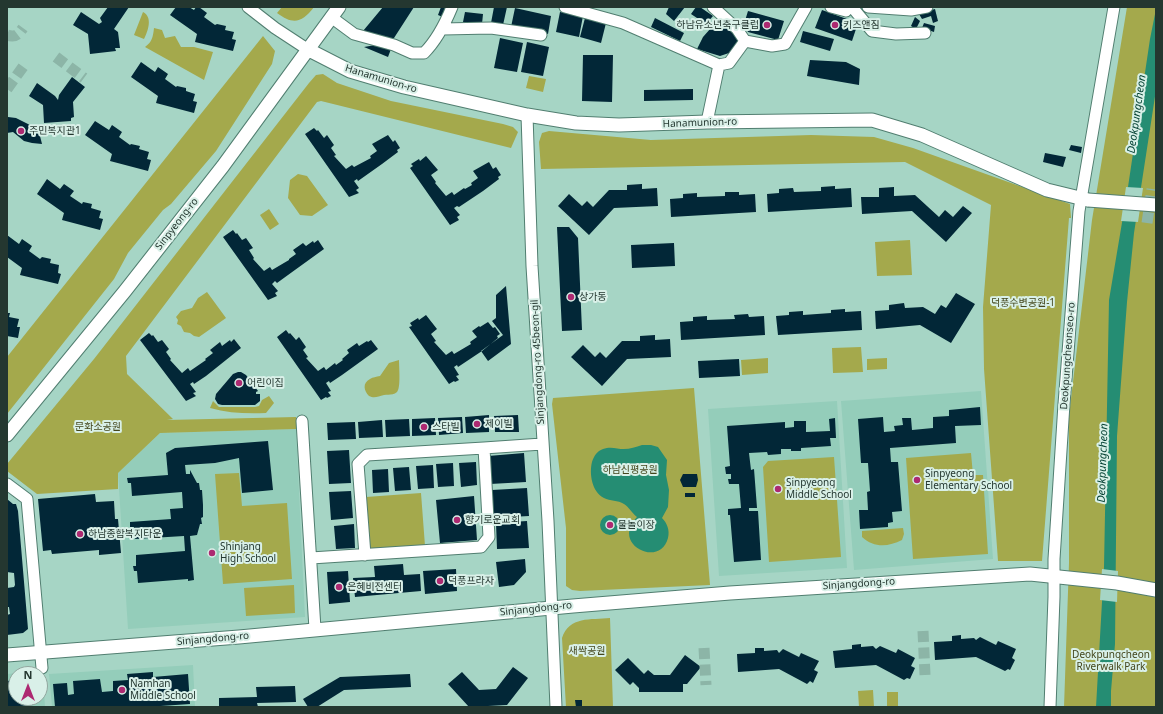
<!DOCTYPE html>
<meta charset="utf-8">
<style>
body{margin:0}
#map{position:relative;width:1163px;height:714px;overflow:hidden;background:#a6d5c5;font-family:"Noto Sans",sans-serif}
canvas{display:block}
.frame{position:absolute;inset:0;border:8px solid #243730;pointer-events:none}
.north{position:absolute;left:8px;top:666px;width:40px;height:40px;box-sizing:border-box;background:#d9f0e8;border:1px solid #91a69e;border-radius:50%;rotate:0deg;font-size:11px;font-weight:700;line-height:16px;text-align:center;color:#243730}
.north::after{content:'';display:block;margin:auto;width:14px;height:18px;background:#ad2971;clip-path:polygon(50% 0,100% 100%,50% 72%,0 100%)}
</style>
<div id="map">
<canvas width="1163" height="714"></canvas>
<div class="frame"></div>
<div class="north">N</div>
</div>
<script>
const c = document.querySelector('canvas').getContext('2d');
c.lineJoin = 'round';
function fill(path, color) {
  c.fillStyle = color;
  c.fill(path, 'evenodd');
}
function stroke(path, color, width, dash) {
  c.strokeStyle = color;
  c.lineWidth = width;
  c.lineCap = dash ? 'butt' : 'round';
  c.setLineDash(dash || []);
  c.stroke(path);
}
function write(font, color, halo, rows, align = 'center') {
  c.font = font + ' "Noto Sans","Noto Sans KR",sans-serif';
  c.lineWidth = 4;
  c.setLineDash([]);
  c.textBaseline = 'middle';
  c.strokeStyle = halo;
  c.fillStyle = color;
  for (const [text, x, y, turn = 0] of rows) {
    c.save();
    c.translate(x, y);
    c.rotate((+turn || 0) * Math.PI / 180);
    c.textAlign = isNaN(turn) ? turn : align;
    if (halo) c.strokeText(text, 0, 0);
    c.fillText(text, 0, 0);
    c.restore();
  }
}
fill(new Path2D(`
 M981,391L993,559L854,570L841,401Z
 M837,401L847,568L719,576L708,409Z
 M296,429L305,617L128,629L118,473L160,433Z
 M193,665L195,707H52L49,674Z
 M31,672L37,674H16V698H40V675L43,676L45,707H7V674Z`), '#94cdba');
fill(new Path2D(`
 M282,7H314C302,23 293,25 277,13Z
 M1127,7H1156V707H1064L1069,563V416L1092,220Z
 M143,12C153,17 148,31 144,39L134,35Z
 M154,28L162,30L165,38L175,36L181,47H194L213,52L204,80L145,47C152,42 153,37 154,28Z
 M263,36L275,51L272,64L216,151L171,204L163,210L128,253L114,279L7,414V357Z
 M323,74L337,83L391,101L503,124L513,127L518,132L511,148L321,101L317,102L126,356L127,374L173,419L167,420L296,417V429L160,433L118,473V489L37,494L7,471V464L94,359L309,83L316,75Z
 M529,76L546,79L543,92L526,88Z
 M549,131L651,140L811,135L874,137L913,148L1070,204L1071,218H1069L1042,561H998L984,369L983,307L991,205L905,162L541,169L539,142L542,133Z
 M298,174L307,176L328,205L312,216L300,215L288,198L290,180Z
 M269,209L279,224L270,230L260,215Z
 M910,240L912,275L877,276L875,242Z
 M207,292L226,318L199,337L194,336L190,333L184,332L181,326L177,324L178,320L176,317L181,311L192,308L198,298Z
 M861,347L863,372L833,373L832,348Z
 M768,358V373L742,375L741,360Z
 M887,358V369L867,370V359Z
 M399,360C399,367 401,388 397,392C393,396 388,394 384,395C378,396 375,399 369,396C364,391 362,383 370,379C373,377 376,377 380,376L389,363Z
 M694,388L710,585L580,591L572,590L566,586V528L552,404L553,398Z
 M269,396L274,403L266,413C247,414 228,413 210,408L213,401L219,407H255L259,406L262,400Z
 M971,453L973,475H983L988,554L913,559L906,458Z
 M834,457L841,557L769,562L763,467L768,461Z
 M239,473L242,506L287,503L292,579L223,584L215,474Z
 M421,493L425,546L370,550L366,497Z
 M903,528L904,534L902,540C888,547 874,548 862,537V531Z
 M294,585L295,613L246,616L244,588Z
 M610,618L613,707H566L562,638C569,616 591,620 610,618Z
 M873,690L874,707H859L858,691Z
 M887,692H898V707H887Z`), '#a4a94c');
fill(new Path2D(`
 M1156,9V90L1134,233L1127,302L1117,436L1115,644L1111,691V707H1096L1104,567L1109,300L1128,187L1150,39Z
 M642,445H651L658,447L667,460L666,475L669,490L668,507L662,518C667,523 670,530 668,538C660,569 610,544 637,517C632,513 629,507 624,504C618,500 610,501 604,498C592,492 589,474 592,462C594,456 597,451 603,449C611,446 617,449 624,449C630,449 636,447 642,445Z
 M600 525a10 10 0 1 1 20 0a10 10 0 1 1-20 0Z`), '#258d73');
fill(new Path2D(`
 M1126,187L1143,188L1138,222L1121,221Z
 M1102,569L1118,571L1117,602L1100,600Z`), '#a6d5c5');
fill(new Path2D(`
 M108,7H129L114,29L118,32L120,48H115L116,51L90,54L88,34L73,25L81,12L99,24L102,22L100,18Z
 M176,7H189L194,10L196,7H199L207,13L204,17L215,25L217,24L226,26L225,30L234,32L232,39L236,40L233,51L195,42L197,34L170,15Z
 M383,7H414L394,38H376L363,31Z
 M441,7H448L445,18L438,15Z
 M494,7H507L503,25L491,23Z
 M669,7H685L674,21L666,14Z
 M696,7H700L713,16L706,24L691,14Z
 M515,8L551,16L548,34L511,27Z
 M935,9L938,21L933,23L931,16L922,19L919,14Z
 M822,10L858,23L852,41L815,28Z
 M748,11L784,21L778,40L748,32L744,24Z
 M465,12L483,14L482,24L463,22Z
 M560,12L583,16L579,37L556,32Z
 M915,17L920,21L916,29L911,26Z
 M585,18L606,23L601,43L580,37Z
 M655,18L684,33L680,41L651,27Z
 M718,20L735,33L738,41L729,53L720,56L697,49L703,37Z
 M924,23L935,26L934,32L922,28Z
 M803,31L834,39L830,51L800,42Z
 M500,38L523,43L517,72L494,68Z
 M527,42L549,47L543,76L521,72Z
 M381,44L391,49L388,57L364,47Z
 M583,55H613L612,102L582,101Z
 M810,60L846,62L860,69L859,85L807,76Z
 M141,62L155,72L158,67L168,74L165,79L176,87L177,86L186,88V91L195,94L193,101L197,102L194,113L156,103L158,96L131,77Z
 M72,77L85,87L73,102L74,117L71,118V121L44,123L43,105L29,96L37,83L55,96L58,100L59,95Z
 M693,89V100L644,101V90Z
 M8,117L16,118L30,125L40,136L42,144L32,143L24,141L13,132L7,133Z
 M95,121L109,130L112,125L122,132L119,137L130,145L131,144L140,146L139,149L149,152L147,159L151,160L148,171L110,161L112,154L85,135Z
 M314,128L317,131L318,130L324,138L327,135L334,145L331,148L336,155L334,156L346,169L352,165L354,167L371,158L370,156L377,151L372,144L388,135L393,142L395,140L400,148L397,150L398,152L382,164L358,181L357,179L354,181L359,188L356,190L359,193L349,197L305,134Z
 M1071,145L1082,147L1081,153L1069,150Z
 M1045,153L1066,157L1063,167L1043,162Z
 M426,156L438,170L431,175L436,182L435,183L446,196L452,192L454,195L464,188L465,189L472,185L471,183L478,178L473,171L489,162L493,169L496,167L501,175L498,177L499,179L483,191L459,207L457,206L454,208L460,215L457,217L459,220L450,225L410,168L413,166L411,164L419,159L420,161Z
 M47,179L60,189L64,184L74,191L70,196L82,204L83,202L92,204L91,208L101,211L99,218L103,219L100,230L62,220L64,213L37,194Z
 M642,184V189L657,188L658,206L614,208L589,235L558,206L569,194L582,206L587,201L593,207L609,190H627V185Z
 M835,186V189L851,188L852,207L768,212L767,194L779,193V189L793,188L794,192L821,191V187Z
 M894,187V196L915,195L939,217L945,210L953,217L963,206L972,213L946,242L912,211L862,214L861,197H879V188Z
 M725,192H739V195L755,194L756,212L671,217L670,199L683,198V194L697,193V197L725,196Z
 M557,227H569L578,238L582,330L562,331Z
 M233,230L236,234L237,233L242,240L246,238L253,248L249,250L254,258L253,259L264,271L270,267L272,270L289,260V259L296,254L293,250L303,243L306,246L313,241L314,243L318,240L324,249L288,275L277,283L275,281L272,284L278,291L275,293L277,296L268,300L223,237Z
 M7,235L19,244L22,239L32,246L29,251L40,259L42,257L51,259L50,263L59,265L58,273L61,274L58,284L20,275L22,268L7,257Z
 M674,243L675,266L632,268L631,245Z
 M506,286L511,344L488,361L481,351L503,335L492,321L496,318V295Z
 M956,293L975,304L951,343L920,325L876,329L875,311L889,310V305L904,303L905,308L923,307L935,314L941,305L946,308Z
 M845,309V312L861,311L862,330L778,335L776,316L789,315V312L803,311V315L831,313V310Z
 M7,313H10L9,317L19,319L17,327H20L18,338L7,336Z
 M748,314L749,317L764,316L765,335L681,340L680,322L693,321V317L707,316V320L735,319L734,315Z
 M426,315L437,329L431,334L436,341L434,342L446,355L452,351L454,354L471,344L470,342L477,337L472,331L479,326L480,327L488,322L493,328L495,327L500,334L497,336L498,338L482,351L458,367L457,365L454,367L459,375L456,376L459,380L455,382L454,381L449,384L409,327L412,326L410,323L418,318L419,320Z
 M286,330L289,334L290,333L296,340L299,337L306,347L303,350L308,357L306,358L318,371L324,367L326,370L335,363L336,365L343,360L342,359L349,353L347,350L357,343L359,346L367,341L368,342L371,340L378,349L342,375L330,383L329,381L326,383L331,391L328,392L331,396L327,398L326,397L321,400L277,337Z
 M149,333L152,336L153,335L158,342L162,340L169,349L166,352L171,359L170,360L182,373L188,368L190,371L206,360L205,359L213,353L210,350L220,342L222,346L230,340L231,342L234,339L241,348L206,376L194,384L193,382L190,384L196,392L193,393L196,396L186,401L140,340Z
 M655,335V340L670,339L671,357L627,359L602,386L571,357L583,345L595,357L600,352L606,358L622,341H640V336Z
 M739,359L740,376L699,378L698,361Z
 M238,372H241L246,375L258,391L256,392V394H260V401L255,405H222L218,404L215,399L216,394L233,374Z
 M980,407L981,425L955,426L956,443L890,448L891,462H898L902,511L892,512L893,522L888,523V527L860,529L859,510H868L867,492L870,491L868,463H861L858,419L883,417L884,432L895,431L894,426L903,425L902,418H911L912,430L933,428V417L949,416V410Z
 M489,415V432L466,433L465,417Z
 M518,415L519,432H495L494,416Z
 M462,417L463,433L439,435L438,418Z
 M435,418L436,435L412,436V419Z
 M835,418L836,438H830L831,446L801,448V451H791V449H781V454L768,455L767,452L749,453L751,470L754,469L757,508H749V511H758L761,560L734,562L730,515H728V509L741,508L739,484H729L728,479H731V474H726L725,467L730,466L727,426L785,422V428L794,427V421H806V432L830,431L829,419Z
 M409,419L410,436L386,437L385,420Z
 M382,420L383,437L359,438L358,422Z
 M355,422L356,439L328,440L327,423Z
 M268,441L273,490L242,493L239,458L215,463L185,465L186,474H190V470L197,483H199L200,490H202L203,505V517L201,518L202,524H200L197,535L190,536L194,580L188,581V579L138,583L137,571H134L133,566H136V555L185,551L184,536L135,539L134,527H130V522L171,519L170,509L183,508L182,492L132,496L131,483H128L127,478L168,475L166,453L175,448Z
 M349,450L351,483L329,484L327,451Z
 M524,453L526,482L490,484L488,456Z
 M476,462L477,485L461,487L459,463Z
 M453,463L454,486L438,487L436,464Z
 M433,465L434,488L418,489L416,466Z
 M409,467L411,490L395,491L393,468Z
 M388,469L389,492L373,493L372,470Z
 M683,474H697L698,480L696,487H683L680,480Z
 M527,488L529,516L493,518L492,490Z
 M351,491L353,518L331,520L329,492Z
 M685,493H695V497H685Z
 M95,494L96,502L114,501L115,519H118L121,553L99,555V550L52,554L51,550L43,551L38,499Z
 M474,496L477,540L440,543L436,500Z
 M7,499L13,504H16L18,511L28,629L23,633L7,635V615L10,614L9,607H7V588L14,587L15,585L14,573L7,572Z
 M527,521L529,548L497,549L496,523Z
 M354,524L355,548L336,549L334,526Z
 M525,559L526,572L514,585L499,587L496,562Z
 M403,564L404,575L420,574L421,591L355,597L353,578L375,577L374,566Z
 M456,569L457,591L425,594L423,571Z
 M348,571L350,602L329,604L327,572Z
 M961,635V639L974,638L976,640L980,637L996,645L998,641L1016,649L1012,658L1015,660L1010,670L1008,669L1005,671L976,657L935,660L934,642L952,641V636Z
 M861,644V647L873,646L876,649L880,646L896,653L898,649L915,658L911,666L915,668L910,679L907,678L904,680L876,665L835,668L833,651L852,649V645Z
 M755,648H764V651L777,650L779,653L783,649L799,657L801,653L819,661L814,670L818,672L813,683L810,681L807,684L779,669L738,672L737,654L755,653Z
 M685,655L701,667L687,684H683V692H639V688L633,682L630,685L615,670L628,658L644,674L648,670L654,675H670Z
 M513,667L528,678L507,705L469,707L448,684L462,672L479,690L496,689Z
 M153,672V677L188,674L190,704L146,707H55L53,684L67,683L68,695L74,694L73,681L100,679L102,692L113,691V681L128,680L127,674Z
 M410,674L411,687L344,690L317,707H308L303,699L340,677Z
 M16,680V698H32L33,705L7,707V686H9L7,685V681Z
 M295,686L296,702L257,703L258,707H219V698L257,697L256,687Z
 M575,700H582V707H576Z`), '#022737');
stroke(new Path2D(`
 M7,35C15,38 18,35 23,28
 M56,57L84,78
 M7,89L25,64
 M1147,223L1152,189
 M923,631L925,675
 M704,648L706,685`), '#8cb5a7', 11, [11, 5.5]);
const minor = new Path2D(`
 M248,7L275,28L307,49
 M565,7L623,23L719,65L729,63L745,41L772,46L785,44L806,7
 M713,7L737,29L745,41
 M831,7L846,11L849,7
 M852,7L872,31L896,34L925,33
 M868,7L911,10L927,7
 M331,17L354,34L394,45L412,53H424C437,40 445,24 452,7
 M443,29L491,28L541,35
 M527,115L532,266L548,521L556,707
 M707,122L719,65
 M302,421L315,629
 M7,484L27,499L42,668
 M365,555L358,464L367,455L484,448L542,444
 M311,558L481,547L489,537L484,448
 M1050,707L1054,597V559L1064,404L1079,211L1114,7`);
const major = new Path2D(`
 M307,49L350,71L404,87L527,115L576,123L619,125L707,122L872,120L922,135L1047,190L1088,200
 M7,435L125,291L223,166L339,7
 M7,655L239,637L573,606L730,593L1030,574L1117,583L1156,590`);
stroke(minor, '#517e70', 13);
stroke(major, '#517e70', 15);
stroke(minor, '#fff', 11);
stroke(major, '#fff', 13);
const majorBridge = new Path2D(`
 M1088,200L1156,205`);
stroke(majorBridge, '#517e70', 15, []);
stroke(majorBridge, '#fff', 13);
for (const [x, y, r, color] of [
 [767,25,4,"#ad2971"],
 [835,25,4,"#ad2971"],
 [21,131,4,"#ad2971"],
 [571,297,4,"#ad2971"],
 [239,383,4,"#ad2971"],
 [477,424,4,"#ad2971"],
 [424,427,4,"#ad2971"],
 [917,480,4,"#ad2971"],
 [778,489,4,"#ad2971"],
 [457,520,4,"#ad2971"],
 [610,525,4,"#ad2971"],
 [80,534,4,"#ad2971"],
 [212,553,4,"#ad2971"],
 [440,581,4,"#ad2971"],
 [339,587,4,"#ad2971"],
 [122,690,4,"#ad2971"]
]) {
  const dot = new Path2D();
  dot.arc(x, y, r, 0, 2 * Math.PI);
  c.fillStyle = color;
  c.fill(dot);
  stroke(dot, '#d9f0e8', 1.5);
}
write('10px', '#243730', '#d9f0e8', [
 ["하남유소년축구클럽",759,25,"right"],
 ["키즈앤짐",843,25],
 ["주민복지관1",29,131],
 ["상가동",579,297],
 ["어린이집",247,383],
 ["제이빌",485,424],
 ["스타빌",432,427],
 ["Sinpyeong",925,474],
 ["Elementary School",925,486],
 ["Sinpyeong",786,483],
 ["Middle School",786,495],
 ["향기로운교회",465,520],
 ["물놀이장",618,525],
 ["하남종합복지타운",88,534],
 ["Shinjang",220,547],
 ["High School",220,559],
 ["덕풍프라자",448,581],
 ["은혜비전센터",347,587],
 ["Namhan",130,684],
 ["Middle School",130,696]
], 'left');
write('10px', '#243730', '#d9f0e8', [
 ["Hanamunion-ro",381,79,17],
 ["Hanamunion-ro",700,123,-2],
 ["Sinpyeong-ro",177,224,-52],
 ["Deokpungcheonseo-ro",1068,356,-86],
 ["Sinjangdong-ro 45beon-gil",538,362,-93],
 ["Sinjangdong-ro",859,584,-4],
 ["Sinjangdong-ro",536,609,-6],
 ["Sinjangdong-ro",213,639,-5]
]);
write('10px', '#44461c', '#d9f0e8', [
 ["덕풍수변공원-1",1023,303],
 ["문화소공원",98,427],
 ["하남신평공원",630,470],
 ["새싹공원",587,651],
 ["Deokpungcheon",1111,655],
 ["Riverwalk Park",1111,667]
]);
write('italic 11px', '#023f31', '#d9f0e8', [
 ["Deokpungcheon",1137,114,-82],
 ["Deokpungcheon",1103,463,-88]
]);
</script>
